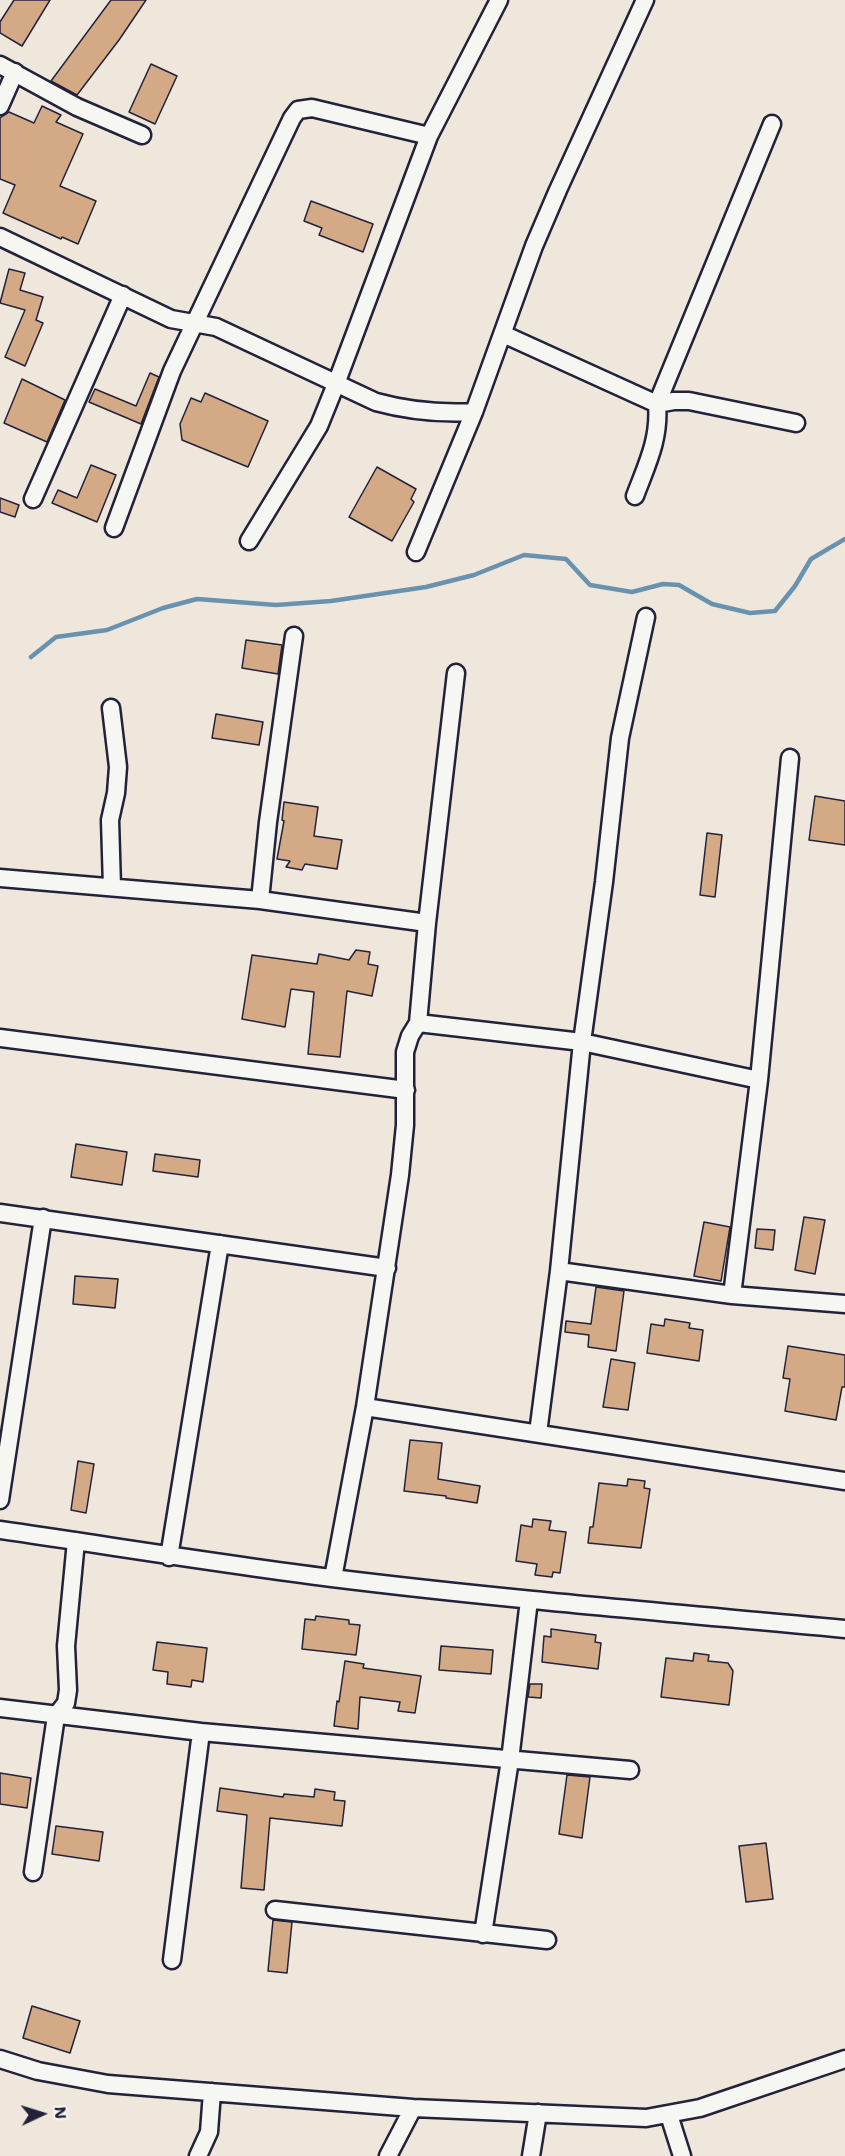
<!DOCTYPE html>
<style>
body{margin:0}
#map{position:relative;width:845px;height:2156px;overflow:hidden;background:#efe7dc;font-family:"Shantell Sans",sans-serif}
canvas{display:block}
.north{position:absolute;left:12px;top:2084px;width:60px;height:60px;-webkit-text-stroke:4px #f6f6f2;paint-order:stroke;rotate:86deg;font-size:16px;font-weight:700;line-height:24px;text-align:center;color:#22223b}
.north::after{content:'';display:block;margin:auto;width:21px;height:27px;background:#22223b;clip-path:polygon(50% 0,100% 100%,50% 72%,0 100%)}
</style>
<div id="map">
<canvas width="845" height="2156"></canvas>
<div class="north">N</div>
</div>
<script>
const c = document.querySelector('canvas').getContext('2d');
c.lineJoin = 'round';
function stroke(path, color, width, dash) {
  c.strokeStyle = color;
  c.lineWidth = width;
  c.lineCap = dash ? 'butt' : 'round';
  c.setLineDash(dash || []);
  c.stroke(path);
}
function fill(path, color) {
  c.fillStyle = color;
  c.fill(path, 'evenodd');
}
stroke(new Path2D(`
 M31,657L56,637L107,630L163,608L197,599L276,605L331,601L426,587L474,575L524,555L566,559L590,585L632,592L663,584L679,585L712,604L750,613L775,611L795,586L811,559L845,539`), '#6892ae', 4.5);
const building = new Path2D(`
 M14,0H50L22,46L0,33V22Z
 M111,0H146L119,40L77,95L51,81Z
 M151,64L177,76L155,124L129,112Z
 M42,106L61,115L56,122L83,134L60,186L96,201L78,244L62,237L61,239L3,213L15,185L0,179V118L9,112L34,123Z
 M311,201L373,224L363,252L319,235L322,228L304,221Z
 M9,269L25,273L20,290L43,297L36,320L43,323L25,366L5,357L25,310L0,303Z
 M150,373L159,377L141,424L89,402L95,389L136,406Z
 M22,379L65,400L47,442L4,423Z
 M205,393L268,421L248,467L182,440L180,424L191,398L201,402Z
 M91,465L116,475L97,522L52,503L58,490L77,498Z
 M377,467L416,489L411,499L414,502L392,541L349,517Z
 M0,498L19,505L15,517L0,512Z
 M246,640L282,645L278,674L242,668Z
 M216,714L263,722L259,745L212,738Z
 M815,796L845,801V845L809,840Z
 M284,802L318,807L314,836L342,840L337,869L305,864L302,870L286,867L290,861L277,859L284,821L282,820Z
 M707,833L722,835L715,897L700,895Z
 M356,950L370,952L368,964L378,966L372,996L347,991L340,1057L308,1054L314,992L291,989L285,1027L242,1019L252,955L317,964L319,954L349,960Z
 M76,1144L127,1152L122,1185L71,1177Z
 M155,1154L200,1160L198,1177L153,1171Z
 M804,1217L825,1220L815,1274L795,1270Z
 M704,1222L730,1227L721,1281L694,1276Z
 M757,1229L775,1230L773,1250L755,1248Z
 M75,1276L118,1279L115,1308L73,1304Z
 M596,1287L624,1291L616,1351L588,1347L589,1335L565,1332L566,1321L591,1324Z
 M665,1319L690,1323L689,1328L703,1330L699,1361L647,1353L651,1324L664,1326Z
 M788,1346L845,1355V1387H842L836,1420L785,1411L790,1379L783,1378Z
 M611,1359L635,1363L628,1410L603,1407Z
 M410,1440L442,1443L438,1479L480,1486L477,1503L446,1498V1496L404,1491Z
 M78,1461L94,1464L86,1513L71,1510Z
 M628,1479L645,1481L644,1488L650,1489L641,1548L588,1543L590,1527H593L599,1483L627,1486Z
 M533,1519L551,1521L549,1530L566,1532L560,1573L553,1572L552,1577L535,1575L537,1564L516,1561L521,1525L532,1527Z
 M316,1616L349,1620V1624L360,1625L356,1655L302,1649L305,1619L315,1620Z
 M551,1629L596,1635L595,1642L601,1643L598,1669L542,1662L544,1636L551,1637Z
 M157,1642L207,1648L203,1682L192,1680L191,1687L167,1684L168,1672L153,1670Z
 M441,1646L493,1650L491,1674L439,1670Z
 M694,1653L709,1655L708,1661L728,1663L733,1671L729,1705L661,1697L666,1658L693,1661Z
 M345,1661L364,1664L363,1668L421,1676L415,1713L398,1711L400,1702L360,1697L358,1729L334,1726L337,1701L339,1702Z
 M530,1684H542L541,1698L528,1697Z
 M0,1773L31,1778L27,1808L0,1804Z
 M567,1775L590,1777L582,1838L559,1834Z
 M220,1788L283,1797L284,1794L314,1797L315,1789L335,1792L334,1800L345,1801L342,1826L270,1818L264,1890L241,1888L247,1815L217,1811Z
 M56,1826L103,1832L99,1861L52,1854Z
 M766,1843L773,1899L746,1902L739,1846Z
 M273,1920L292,1922L287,1973L268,1971Z
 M32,2006L80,2021L70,2053L23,2038Z`);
fill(building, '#d4aa86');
stroke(building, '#22223b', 1.5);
const minor = new Path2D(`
 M0,65L77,107L142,135
 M0,106L15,72
 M0,237L171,319L216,327L376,402C409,411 439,414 474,412
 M503,334L657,404L674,401H689L796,423
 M635,496C647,464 660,439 657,404L772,124
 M33,499L123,295
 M114,528L172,371L292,118L298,110L312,108L429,136
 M249,541L319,426L336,384L429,136L499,0
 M416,552L474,412L534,246L558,190L645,0
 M111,708L118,767L116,793L110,820L112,887
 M0,878L260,900L427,923
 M260,900L268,822L294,636
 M418,1023L582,1042L759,1080
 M0,1038L406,1090
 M0,1213L387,1268
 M559,1271L732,1295L845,1304
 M732,1295L759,1080L790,758
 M365,1407L845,1481
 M538,1433L559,1271L582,1042L604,882L620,738L646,617
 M0,1500L43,1218
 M0,1530C111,1546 221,1564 332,1578C502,1599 674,1613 845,1629
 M169,1557L220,1244
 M333,1578L365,1407L400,1175L405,1125V1052L410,1036L418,1023L427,923L456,673
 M0,1708L201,1732L630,1770
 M33,1872L56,1716L66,1703L68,1690L66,1646L76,1541
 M275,1910L547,1940
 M483,1934L510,1760L529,1600
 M172,1960L201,1732
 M0,2059L38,2071L108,2084L413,2108L646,2118L700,2108L845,2059
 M669,2115L682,2156
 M198,2156L209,2132L212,2092
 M388,2156L413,2108
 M531,2156L538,2113`);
stroke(minor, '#22223b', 21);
stroke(minor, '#f6f6f2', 16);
</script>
